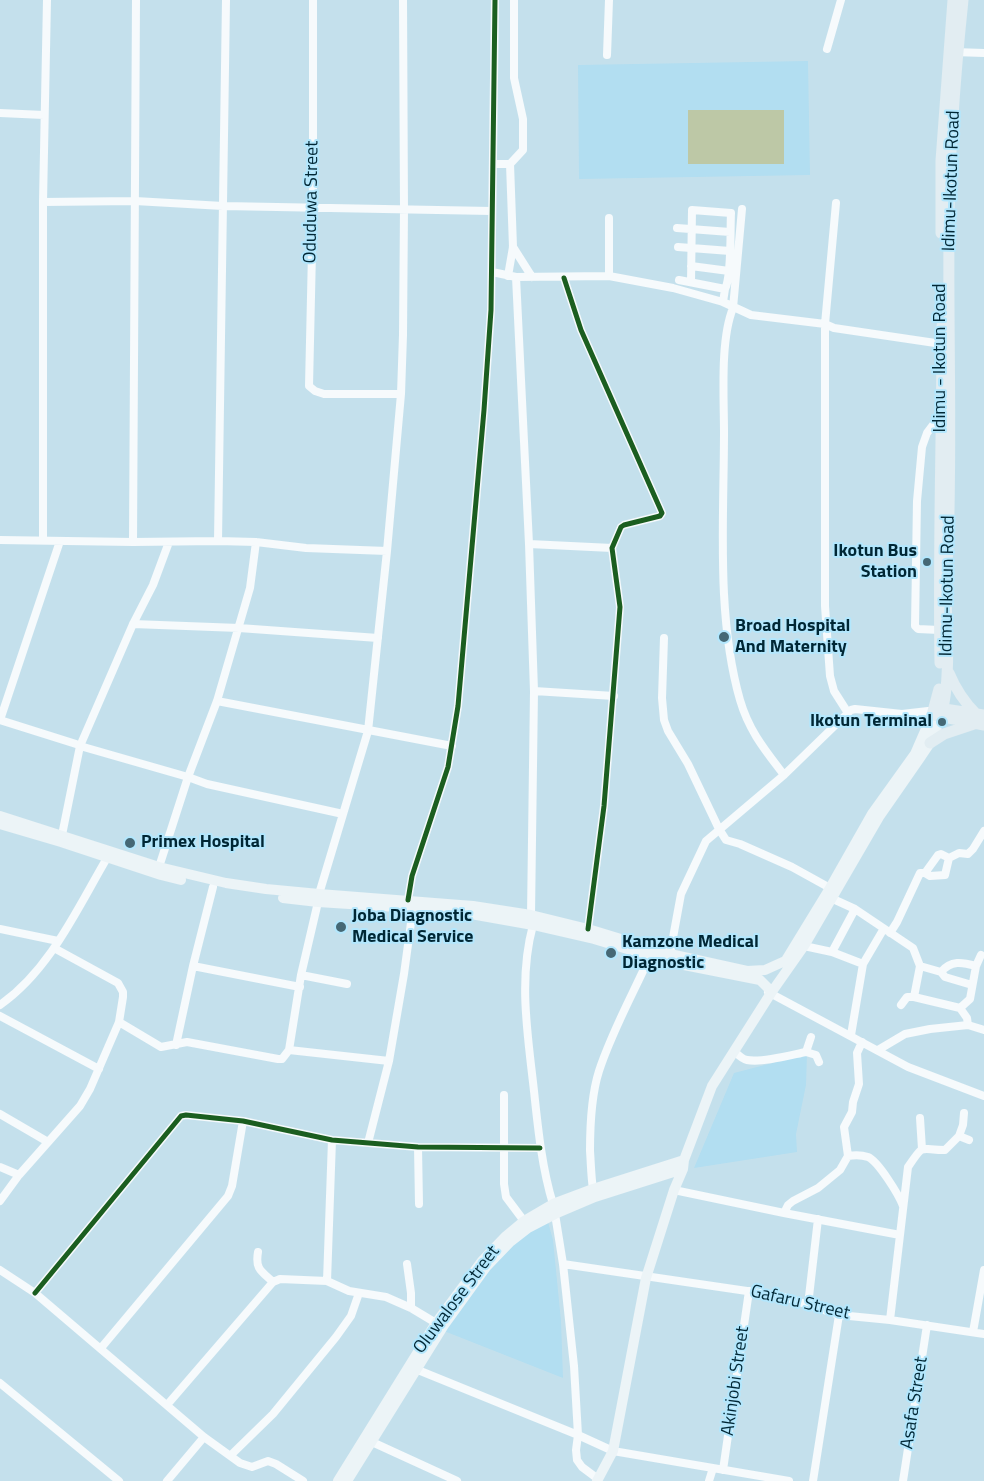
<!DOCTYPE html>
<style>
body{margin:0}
canvas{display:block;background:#c4e0ec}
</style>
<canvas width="984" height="1481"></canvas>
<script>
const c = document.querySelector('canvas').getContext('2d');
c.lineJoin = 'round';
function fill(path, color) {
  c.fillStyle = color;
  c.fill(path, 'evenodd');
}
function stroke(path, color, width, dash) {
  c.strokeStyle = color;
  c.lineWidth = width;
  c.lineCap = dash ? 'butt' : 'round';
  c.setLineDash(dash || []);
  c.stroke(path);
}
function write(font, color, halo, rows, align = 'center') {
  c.font = font + ' "Titillium Web",sans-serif';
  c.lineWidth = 4;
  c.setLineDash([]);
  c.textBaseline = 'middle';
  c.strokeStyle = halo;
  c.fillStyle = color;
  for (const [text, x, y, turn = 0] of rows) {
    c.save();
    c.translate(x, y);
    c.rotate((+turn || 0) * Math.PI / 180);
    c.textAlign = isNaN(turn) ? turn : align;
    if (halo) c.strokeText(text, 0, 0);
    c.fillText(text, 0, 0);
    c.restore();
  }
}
fill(new Path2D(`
 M808,61L810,175L579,179L578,65Z
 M807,1054L806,1085L796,1134L797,1152L694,1168L734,1073Z
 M548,1222L553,1240L561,1321L563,1378L444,1331L486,1272L519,1238Z`), '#b2def1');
fill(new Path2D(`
 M688,110H784V164H688Z`), '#bdc8a6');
stroke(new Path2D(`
 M313,0V207L309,386L315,391L324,394H401
 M827,49L841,0
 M954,52L984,53
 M607,55L609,0
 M0,113L44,115
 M493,164H510L513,247L508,276
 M510,164L523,150V119L514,78V0
 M43,202L135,201L223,206L491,211
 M836,203L825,324V606L830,676L834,691L848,713
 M742,209L733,308C720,340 724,397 724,432C724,518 716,616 740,700C749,731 765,750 784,775
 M677,228L730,232
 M513,247L532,277
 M678,247L730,251
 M691,266L729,271
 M492,272L516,277L609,276L673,288L723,302L751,315L825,324L834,328L942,344
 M609,276V218
 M516,277L529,544L534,691L531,915
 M564,278L581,330L662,513L660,516L624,525L621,527L612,548L620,607L604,806L588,929
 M679,280L725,289L723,302
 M691,282L692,210L731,213C730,229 732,276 725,289
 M0,540L133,542L218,541L256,542L306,548L387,551
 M43,540V202L47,0
 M218,541L226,0
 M133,542L136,0
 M529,544L612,548
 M133,624L239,628L378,638
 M939,630L918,629L915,626L917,501L922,447L927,433L936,421L942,418
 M664,638L662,698L664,720L668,731L688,764L719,829L726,840L740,844L792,867L830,888
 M534,691L614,696
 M217,701L452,746
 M0,720L60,541
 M0,720L76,744
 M80,746L188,777L207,784L343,814
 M62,835L80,746L133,624L153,585L169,542
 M159,867L188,777L217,701L250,588L256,542
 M925,873L930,876L945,875L949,858
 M319,894L368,731L387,551L401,394L403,335L404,209L403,0
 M833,899L855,909L913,948L920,966L941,972C951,960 962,962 976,966L981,955
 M408,900L412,876L448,767L458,706L484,410L491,310L495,0
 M533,925C518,980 528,1036 534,1091C538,1129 542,1168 553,1204
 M0,929L58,941
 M890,933L897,922L920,873H925L938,855L941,854L949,858L959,853L968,854L973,849L984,831
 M804,946L832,952L863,964
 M832,952L855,909
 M670,954L681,894L706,841L784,775L851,710L855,709L902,714L928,711
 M193,966L300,987
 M941,972L945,977L972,985
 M301,975L347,984
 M768,992L908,1067L984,1096
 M914,997L920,966
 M0,1005C50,970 77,909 107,858
 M901,1005L907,997H914L960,1008L967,1018L968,1025
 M960,1008L970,999L976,966
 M0,1016L99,1069
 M119,1022L161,1047L187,1042L278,1059H282L289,1050L301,975L318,902
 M851,1035L863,964L883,930
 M176,1045L193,966L213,887
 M289,1050L389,1061
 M878,1050L905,1034L930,1029L968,1025L984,1030
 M734,1051C738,1055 742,1059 747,1060C762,1063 791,1055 806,1052L811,1037
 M806,1052L816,1055L819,1062
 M504,1095V1184L506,1197L524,1221
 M0,1114L48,1142
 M920,1118L922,1149
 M959,1136L963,1125L964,1113
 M368,1143L389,1061L404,974L413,908
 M418,1147L419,1204
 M848,1156C854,1155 862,1155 868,1157C878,1161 899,1195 903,1206
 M0,1167L19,1175
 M593,1189C591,1176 591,1164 590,1151C590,1125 591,1096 599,1071C612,1031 633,994 650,956
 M674,1190L784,1213L900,1235
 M0,1201L19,1175L80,1106L90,1089L119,1022L123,997V992L118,983L54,948
 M784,1213L788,1205L793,1201L818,1188L840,1170L848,1156L844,1127L852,1112L853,1102L859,1084L857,1053L862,1042
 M555,1214L563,1264L574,1366L578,1435L576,1450L577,1460L582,1467L598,1479
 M258,1252C255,1269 261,1271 273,1282
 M407,1264L411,1293V1308
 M563,1264L781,1296L839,1315L890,1320L984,1334
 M0,1270L35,1293L204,1437L240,1463L252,1467L268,1461L276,1464L303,1481
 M327,1281L332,1140
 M35,1293L181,1116L186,1115L243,1121L332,1140L418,1147L540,1148
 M808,1305L818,1219
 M890,1320L908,1167C925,1142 919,1150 945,1150L959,1136L969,1140
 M973,1332L984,1270
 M101,1348L228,1196L232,1186L243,1121
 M413,1368L578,1435L613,1451L789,1481
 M0,1383L119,1481
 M167,1405L273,1282L280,1279L327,1281L349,1291L386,1297L411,1308L436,1323
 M372,1442L457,1481
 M231,1455L273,1414L336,1337L351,1316L359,1293
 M723,1470L749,1291
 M167,1481L204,1437
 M709,1481L713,1468
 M813,1481L839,1315
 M903,1481L927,1325`), '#f6fafc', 8);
stroke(new Path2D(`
 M0,816L159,867L226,883L266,889L319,894L473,906L531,915L588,929L670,954L747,971L765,970L785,961
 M0,824L61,842L161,875L181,880
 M283,898L318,902L413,908L471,914L533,925L594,939L674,963L760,980L768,988
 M786,960L830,888L872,814L915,754L932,715
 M338,1481L436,1323L482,1261L506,1236L524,1221L553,1204L593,1189L684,1160
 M347,1481L444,1325L486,1267L510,1242L528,1228L555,1214L595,1197L683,1169
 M597,1481L613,1451L646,1278L674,1190L683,1169L684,1160L712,1086L771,993L804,946L879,817L920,758L930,743L941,717`), '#ecf4f7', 10);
stroke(new Path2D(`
 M941,233V161L953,0
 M940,663C938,551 942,438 942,326
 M949,673C956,690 964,702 977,715
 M938,708L984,715
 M932,715L939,689
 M934,715L984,725
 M941,717C951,678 947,636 946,596C946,580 947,564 948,547C952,441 948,336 949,230C949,153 955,76 963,0
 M930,743L944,734L974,724`), '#e2edf2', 11);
stroke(new Path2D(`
 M564,278L581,330L662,513L660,516L624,525L621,527L612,548L620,607L604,806L588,929
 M408,900L412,876L448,767L458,706L484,410L491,310L495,0
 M35,1293L181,1116L186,1115L243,1121L332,1140L418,1147L540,1148`), '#1b5e20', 5);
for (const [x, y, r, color] of [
 [927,562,5,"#456875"],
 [724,637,6,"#456875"],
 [942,722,5,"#456875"],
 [130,843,6,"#456875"],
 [341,927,6,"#456875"],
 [611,953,6,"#456875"]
]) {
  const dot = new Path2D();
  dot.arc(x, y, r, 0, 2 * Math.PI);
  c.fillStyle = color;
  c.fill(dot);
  stroke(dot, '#b3e7fd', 2);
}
write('18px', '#002735', '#b3e7fd', [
 ["Idimu-Ikotun Road",952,181,-88],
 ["Oduduwa Street",312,202,-89],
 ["Idimu - Ikotun Road",941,358,-90],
 ["Idimu-Ikotun Road",948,586,-89],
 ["Oluwalose Street",457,1300,-53],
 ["Gafaru Street",800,1303,13],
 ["Akinjobi Street",736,1381,-82],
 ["Asafa Street",915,1403,-81]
]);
write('bold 18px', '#002735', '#b3e7fd', [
 ["Ikotun Bus",917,552,"right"],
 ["Station",917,573,"right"],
 ["Broad Hospital",735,627],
 ["And Maternity",735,648],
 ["Ikotun Terminal",932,722,"right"],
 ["Primex Hospital",141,843],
 ["Joba Diagnostic",352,917],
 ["Medical Service",352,938],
 ["Kamzone Medical",622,943],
 ["Diagnostic",622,964]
], 'left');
</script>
